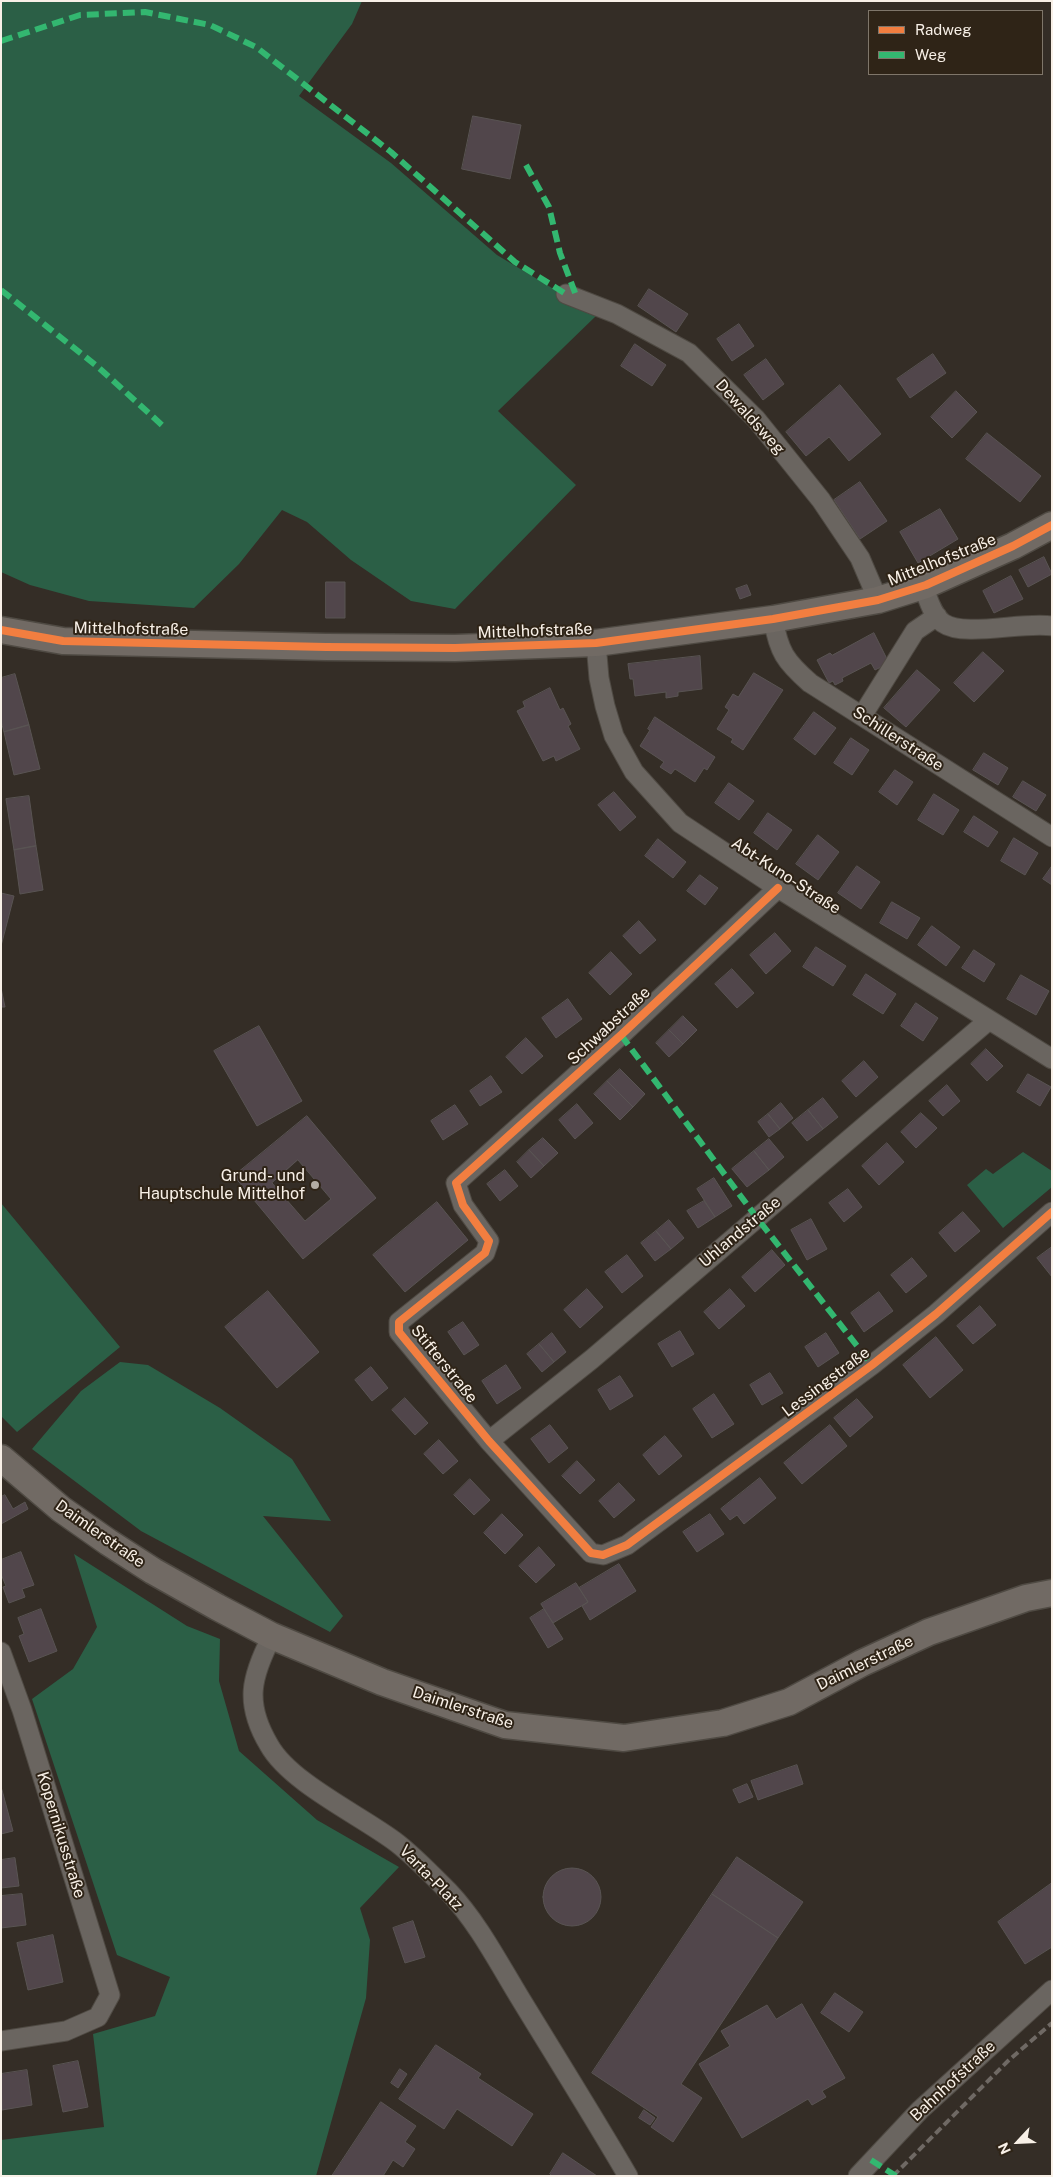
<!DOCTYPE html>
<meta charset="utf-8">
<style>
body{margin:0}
#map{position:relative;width:1053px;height:2177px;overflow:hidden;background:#342d26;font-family:"Public Sans",sans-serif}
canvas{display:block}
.frame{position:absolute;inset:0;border:2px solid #f8f0e7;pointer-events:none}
.legend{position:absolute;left:868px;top:10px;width:175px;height:65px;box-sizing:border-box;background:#2f2417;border:1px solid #7f766a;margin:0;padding:6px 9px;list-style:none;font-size:15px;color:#f8f0e7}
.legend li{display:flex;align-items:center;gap:10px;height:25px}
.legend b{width:25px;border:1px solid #7f766a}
.north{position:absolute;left:993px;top:2117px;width:50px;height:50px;-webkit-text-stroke:4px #2f2417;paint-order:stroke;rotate:245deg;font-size:14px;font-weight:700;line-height:20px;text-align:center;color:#f8f0e7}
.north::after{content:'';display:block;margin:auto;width:18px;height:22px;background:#f8f0e7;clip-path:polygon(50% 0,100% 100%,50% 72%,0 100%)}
</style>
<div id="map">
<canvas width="1053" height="2177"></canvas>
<div class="frame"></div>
<ul class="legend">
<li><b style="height:6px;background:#f27e40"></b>Radweg</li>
<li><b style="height:6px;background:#33b770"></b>Weg</li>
</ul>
<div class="north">N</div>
</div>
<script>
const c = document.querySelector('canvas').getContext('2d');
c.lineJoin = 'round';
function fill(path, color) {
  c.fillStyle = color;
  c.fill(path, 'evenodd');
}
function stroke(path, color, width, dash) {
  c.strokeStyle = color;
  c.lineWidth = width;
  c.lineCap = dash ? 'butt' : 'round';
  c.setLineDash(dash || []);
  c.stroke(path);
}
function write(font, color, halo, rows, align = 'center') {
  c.font = font + ' "Public Sans",sans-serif';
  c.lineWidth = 4;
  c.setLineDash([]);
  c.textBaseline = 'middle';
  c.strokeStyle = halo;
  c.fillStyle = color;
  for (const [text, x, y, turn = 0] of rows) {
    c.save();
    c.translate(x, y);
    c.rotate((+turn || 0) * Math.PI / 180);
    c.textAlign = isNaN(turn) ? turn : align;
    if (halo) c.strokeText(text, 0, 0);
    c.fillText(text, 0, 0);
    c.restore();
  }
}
fill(new Path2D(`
 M1,1H362L352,24L299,96L391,163L497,255L597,315L498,411L576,485L455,609L411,601L351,560L307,522L282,510L239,564L194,608L89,601L30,585L1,572Z
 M1023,1152L1052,1171V1187L1003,1228L967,1185L986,1169L993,1174Z
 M1,1203L120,1347L17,1432L1,1416Z
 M120,1362L148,1365L220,1408L292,1459L331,1521L263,1516L343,1616L330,1632L141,1531L32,1449L81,1391Z
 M74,1554L187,1626L220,1639L219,1681L239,1751L317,1820L399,1867L360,1908L370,1940L366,1998L316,2176H1V2140L104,2127L93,2034L155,2016L170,1977L117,1955L32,1699L73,1669L97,1627Z`), '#2b5f46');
const building = new Path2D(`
 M473,116L521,125L510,179L462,169Z
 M649,289L688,314L676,332L638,306Z
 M739,324L754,346L732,361L717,339Z
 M635,344L666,365L652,386L621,366Z
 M933,354L946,373L910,398L897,379Z
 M766,359L784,384L763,400L744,375Z
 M840,385L881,434L849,461L829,437L806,456L786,432Z
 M956,391L977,412L952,438L931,417Z
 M987,433L1041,476L1020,502L966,459Z
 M860,482L887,521L860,539L834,500Z
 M940,509L958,539L918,563L900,532Z
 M1044,557L1052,574L1028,587L1019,570Z
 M1011,576L1023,599L994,613L983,591Z
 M326,582H345V618H326Z
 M747,585L751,595L740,599L736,589Z
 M874,633L889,663L875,670L871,663L842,678L843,681L835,685L833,681L829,683L817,660L830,653L832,655Z
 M983,652L1004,671L974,702L954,683Z
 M700,656L702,689L678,692V696L666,698V692L635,696L633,679H630L628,664Z
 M917,670L940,690L906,727L884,708Z
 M754,673L783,690L743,750L731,742L733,739L717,729L729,710L725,707L733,694L738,697Z
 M15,674L29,725L4,732L1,721V678Z
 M550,688L560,710L563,708L571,724L568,726L580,749L556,761L554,756L543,761L517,711L525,707L523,702Z
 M814,712L836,728L815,755L794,739Z
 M655,717L715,757L707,770L704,768L695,782L675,769L671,774L660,767L664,762L640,746L650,730L648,729Z
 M29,725L40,769L14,775L4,732Z
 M851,738L869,750L852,775L834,763Z
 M984,753L1008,768L998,785L973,770Z
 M895,770L913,782L897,805L879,792Z
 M1023,781L1046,795L1036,811L1013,797Z
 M729,783L754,801L739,820L715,803Z
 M614,792L636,817L620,831L598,805Z
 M934,794L959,810L943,835L918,820Z
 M29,796L36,846L14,850L6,799Z
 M768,813L792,830L777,850L754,833Z
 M974,816L998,832L988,847L964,832Z
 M818,835L839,852L818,880L796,864Z
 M1014,838L1038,853L1025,875L1001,861Z
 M658,839L686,862L673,878L645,856Z
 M36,846L43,890L20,894L14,850Z
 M857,866L880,882L861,909L838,893Z
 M1052,866V885L1043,879Z
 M700,875L718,888L705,905L687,891Z
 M1,893L14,896L1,946Z
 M892,902L920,918L907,939L880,923Z
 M639,921L656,940L640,954L623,936Z
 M932,926L960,947L946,966L918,945Z
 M775,933L791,951L766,974L750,955Z
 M816,947L846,966L833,986L803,967Z
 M974,950L995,964L984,982L962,968Z
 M611,952L632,974L610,995L589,973Z
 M732,969L754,993L737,1008L715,984Z
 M866,974L896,994L883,1014L853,995Z
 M1021,975L1049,991L1036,1015L1007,999Z
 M1,988L5,1007H1Z
 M568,999L582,1019L556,1038L542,1018Z
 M916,1003L938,1018L923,1041L901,1026Z
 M683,1016L697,1030L683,1044L669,1030Z
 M259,1026L302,1101L257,1126L214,1051Z
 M669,1030L683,1044L669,1057L656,1043Z
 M526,1038L543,1056L522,1074L506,1057Z
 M986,1049L1003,1066L987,1081L971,1064Z
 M864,1061L878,1077L856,1097L842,1081Z
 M620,1069L645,1094L633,1107L607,1081Z
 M1028,1074L1051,1087L1040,1106L1017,1092Z
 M491,1076L502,1092L480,1106L470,1091Z
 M607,1081L633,1107L620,1120L594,1094Z
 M947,1085L960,1101L943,1116L929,1101Z
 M823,1098L838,1117L823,1129L808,1110Z
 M781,1103L793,1118L780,1129L768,1114Z
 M577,1104L593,1123L575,1139L559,1120Z
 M455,1105L468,1124L443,1140L431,1121Z
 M808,1110L823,1129L807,1141L792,1123Z
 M921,1113L937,1128L916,1148L901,1132Z
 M768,1114L780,1129L769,1137L758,1122Z
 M307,1116L376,1198L303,1259L234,1176ZM298,1160L331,1199L305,1221L272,1183Z
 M543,1138L558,1153L544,1166L529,1150Z
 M769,1139L784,1157L769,1170L754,1151Z
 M887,1143L904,1162L879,1185L862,1166Z
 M529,1150L544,1166L531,1178L517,1162Z
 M754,1151L769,1170L747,1187L732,1169Z
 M505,1170L518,1186L500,1201L487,1184Z
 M714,1178L732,1206L715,1217L697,1189Z
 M848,1189L862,1207L844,1222L829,1203Z
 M704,1201L715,1217L698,1228L687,1211Z
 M437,1202L468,1240L405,1292L373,1255Z
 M963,1212L980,1231L955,1252L939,1233Z
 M811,1219L827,1249L807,1260L791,1230Z
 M669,1220L684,1238L671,1249L656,1231Z
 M656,1231L671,1249L655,1261L641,1243Z
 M1052,1247V1277L1037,1258Z
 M772,1250L785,1265L755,1292L742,1277Z
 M627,1255L643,1276L622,1293L605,1272Z
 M912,1258L927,1276L906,1293L891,1275Z
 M587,1289L603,1307L580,1328L564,1310Z
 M730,1289L745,1306L719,1329L704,1312Z
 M268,1291L319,1352L277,1388L225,1327Z
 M879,1292L893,1311L864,1332L851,1313Z
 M980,1306L996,1325L973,1344L957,1326Z
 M463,1322L479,1345L464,1355L448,1332Z
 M680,1331L694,1354L672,1367L658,1344Z
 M552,1333L566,1352L554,1362L539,1344Z
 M826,1333L839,1353L818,1367L805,1347Z
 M936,1337L963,1370L930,1398L903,1365Z
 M539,1344L554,1362L542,1372L527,1354Z
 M506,1365L521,1388L497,1404L482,1381Z
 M371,1367L388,1388L372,1401L355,1380Z
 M770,1373L783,1393L762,1405L750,1385Z
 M620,1376L633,1396L610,1410L598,1390Z
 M714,1394L734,1424L712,1438L693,1409Z
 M405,1398L428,1423L415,1435L392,1410Z
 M857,1399L873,1417L850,1437L834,1418Z
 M550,1425L568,1448L549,1463L531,1439Z
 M830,1425L847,1446L802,1484L784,1463Z
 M665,1436L682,1456L659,1475L643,1455Z
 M439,1440L458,1461L443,1474L424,1454Z
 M577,1461L595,1480L580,1494L562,1476Z
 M760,1478L776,1498L744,1524L737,1515L730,1520L721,1509Z
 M470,1479L490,1500L474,1515L454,1495Z
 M619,1483L635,1500L614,1518L599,1501Z
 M5,1495L13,1509L25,1502L28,1509L1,1524V1497Z
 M502,1514L523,1535L505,1554L484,1533Z
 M710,1514L724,1534L697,1552L683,1532Z
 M539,1547L555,1565L536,1583L519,1566Z
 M21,1552L34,1585L22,1589L25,1597L9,1603L3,1587L6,1586L1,1574V1560Z
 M619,1564L636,1591L590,1620L582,1606L588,1602L579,1588Z
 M576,1583L588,1602L553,1623L541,1604Z
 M41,1609L57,1651L29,1662L19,1636L24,1634L18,1618Z
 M544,1609L563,1639L548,1648L530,1618Z
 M797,1765L803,1784L758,1800L751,1781Z
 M747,1784L753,1797L739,1803L733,1790Z
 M2,1790L13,1831L1,1834V1791Z
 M737,1857L803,1902L778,1938L712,1894Z
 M15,1858L19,1886L1,1888V1860Z
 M543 1897a29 29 0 1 1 58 0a29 29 0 1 1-58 0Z
 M1052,1883V1947L1025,1964L998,1922Z
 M22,1894L26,1925L1,1928V1896Z
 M712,1894L778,1938L681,2084L702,2098L673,2142L651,2127L658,2117L592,2073Z
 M413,1921L425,1957L405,1963L393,1928Z
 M53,1935L63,1982L28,1990L17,1943Z
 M835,1993L863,2012L849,2032L821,2013Z
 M802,2004L845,2078L822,2091L826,2097L812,2105L808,2099L742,2138L699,2064L730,2046L721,2031L767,2005L776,2019Z
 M436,2045L481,2074L478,2078L533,2114L512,2146L457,2109L444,2129L399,2099Z
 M78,2061L88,2107L63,2112L53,2066Z
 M400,2069L407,2074L398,2088L391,2083Z
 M27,2070L32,2105L2,2110L1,2074Z
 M381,2102L416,2126L405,2142L415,2149L403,2167L393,2160L383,2176H332Z
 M644,2110L655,2118L650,2125L639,2118Z
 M563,2153L597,2176H552L550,2174Z`);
fill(building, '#51464b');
stroke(building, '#595453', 1);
const street = new Path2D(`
 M566,294L617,314L689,353L756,419L821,500L860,558L878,600
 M923,586C928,598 932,615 943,623C964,638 1024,621 1052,626
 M773,619C779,652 785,661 810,683L1052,837
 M596,643L599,678L605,706L614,736L634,772L680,823L778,888L1052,1059
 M862,716L915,631L937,616
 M778,888L621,1035L456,1183L463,1205L489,1241L485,1253L399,1322V1332L489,1441L591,1553L603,1555L627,1545L872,1365L936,1314L1052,1212
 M489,1441L592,1359L989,1020
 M272,1636C251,1677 244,1703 269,1745C290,1783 362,1816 397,1843C415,1857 433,1876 449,1892C478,1923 498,1962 520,1998C556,2057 593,2116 628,2176
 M1,1652L22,1710L110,1995L98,2017L66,2031L1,2041
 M858,2176L920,2110L1052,1990`);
const secondary = new Path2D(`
 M1,630L63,641L326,647L455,648L596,643L773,619L878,600L926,585L1013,546L1052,525
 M1,1458L61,1509L108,1542L153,1571L217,1607L272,1636L382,1682L505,1725L624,1738L723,1723L789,1702L862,1663L929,1632L1026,1598L1052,1593`);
stroke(street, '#4f4a43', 21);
stroke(secondary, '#4f4a43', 29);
stroke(street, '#6a6560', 19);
stroke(secondary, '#716a64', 26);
stroke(new Path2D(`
 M893,2176L1009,2060L1052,2023`), '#6f6964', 4, [8, 4]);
stroke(new Path2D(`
 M1,41L80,15L145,12L210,25L256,47L391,152L515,262L566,294
 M526,165L549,207L560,253L577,298
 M1,290L98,367L163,426
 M621,1035L757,1218L872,1365
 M871,2160L896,2176`), '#33b770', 6, [12, 6]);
stroke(new Path2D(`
 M1,630L63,641L326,647L455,648L596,643L773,619L878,600L926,585L1013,546L1052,525
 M778,888L621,1035L456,1183L463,1205L489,1241L485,1253L399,1322V1332L489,1441L591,1553L603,1555L627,1545L872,1365L936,1314L1052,1212`), '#f27e40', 8);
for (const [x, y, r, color] of [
 [315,1185,5,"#b3aca3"]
]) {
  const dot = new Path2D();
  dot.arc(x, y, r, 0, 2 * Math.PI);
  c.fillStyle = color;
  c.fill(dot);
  stroke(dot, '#2f2417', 2);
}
write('16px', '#f8f0e7', '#2f2417', [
 ["Dewaldsweg",750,417,48],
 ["Mittelhofstraße",942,560,-22],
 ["Mittelhofstraße",131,629,1],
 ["Mittelhofstraße",535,631,-2],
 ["Schillerstraße",898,739,33],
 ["Abt-Kuno-Straße",786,876,33],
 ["Schwabstraße",609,1026,-43],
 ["Uhlandstraße",740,1232,-40],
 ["Stifterstraße",444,1364,51],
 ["Lessingstraße",826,1382,-37],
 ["Daimlerstraße",100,1534,35],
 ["Daimlerstraße",865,1663,-26],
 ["Daimlerstraße",463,1708,18],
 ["Kopernikusstraße",61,1835,73],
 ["Varta-Platz",431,1878,46],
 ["Bahnhofstraße",953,2081,-43]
]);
write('16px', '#f8f0e7', '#2f2417', [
 ["Grund- und",305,1176],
 ["Hauptschule Mittelhof",305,1194]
], 'right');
</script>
